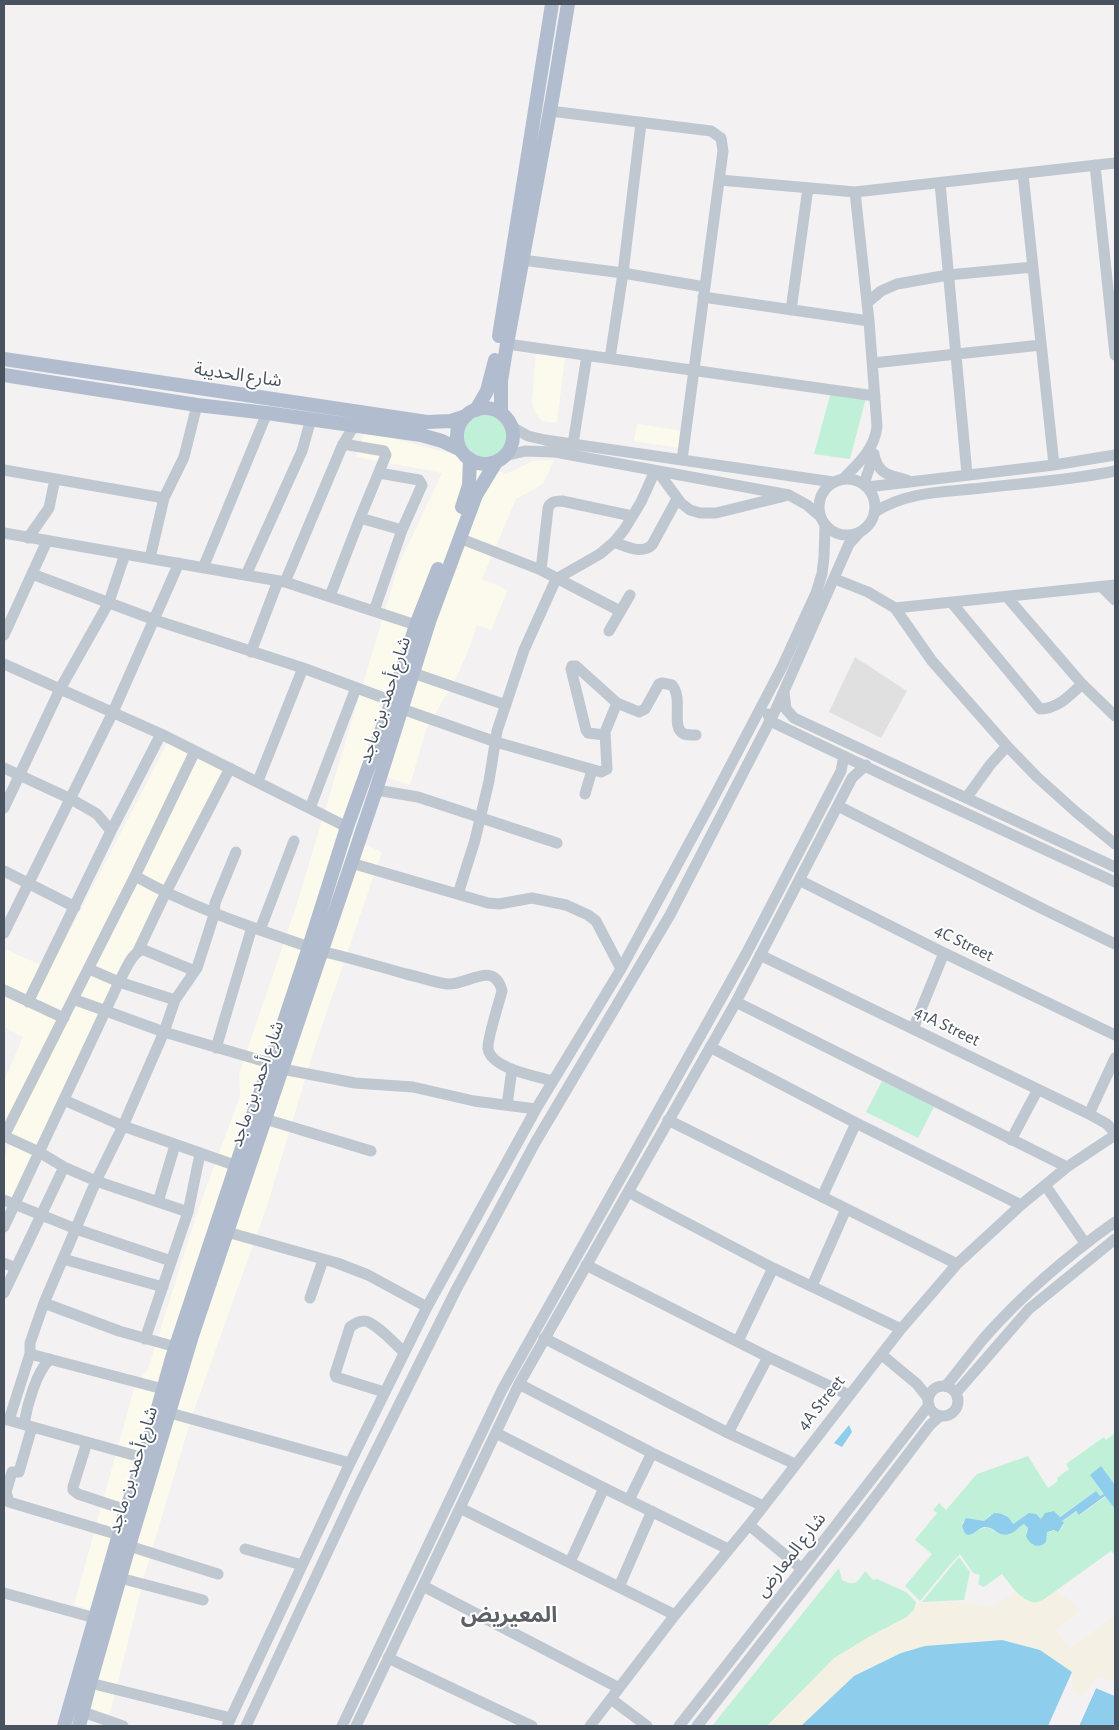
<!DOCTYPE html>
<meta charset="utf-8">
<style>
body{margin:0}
#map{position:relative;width:1119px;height:1730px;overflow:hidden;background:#f3f1f1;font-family:"Alegreya Sans",sans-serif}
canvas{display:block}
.frame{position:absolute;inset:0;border:5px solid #49525f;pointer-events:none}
</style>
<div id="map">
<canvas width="1119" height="1730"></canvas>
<div class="frame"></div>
</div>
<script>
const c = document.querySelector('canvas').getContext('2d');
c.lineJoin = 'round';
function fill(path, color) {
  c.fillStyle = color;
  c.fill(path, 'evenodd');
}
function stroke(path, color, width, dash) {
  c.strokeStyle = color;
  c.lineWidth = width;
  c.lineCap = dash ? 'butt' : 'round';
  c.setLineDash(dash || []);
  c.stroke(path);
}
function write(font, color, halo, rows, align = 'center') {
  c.font = font + ' "Alegreya Sans","Noto Sans Arabic",sans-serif';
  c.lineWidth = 4;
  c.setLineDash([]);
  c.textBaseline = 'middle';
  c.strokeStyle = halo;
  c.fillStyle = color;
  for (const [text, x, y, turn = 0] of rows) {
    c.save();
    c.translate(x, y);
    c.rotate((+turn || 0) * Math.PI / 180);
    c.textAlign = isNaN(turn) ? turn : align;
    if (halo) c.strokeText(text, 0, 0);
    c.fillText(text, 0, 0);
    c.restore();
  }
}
fill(new Path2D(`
 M536,351L565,357L557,423L542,421L534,411L532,402Z
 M637,424L682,431L679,448L634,441Z
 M365,431L460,456L506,474L533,461L554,460L543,484L516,499L482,579L508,590L491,630L477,625L469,649L456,678L426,730L410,785L368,771L349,834L371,847L382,852L315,1046L268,1203L192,1416L146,1570L110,1713L99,1716L89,1712L115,1618L74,1605L135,1385L148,1369L198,1210L240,1096L239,1074L296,907L399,564L442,473L356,457Z
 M170,738L232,771L16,1200L4,1195V1158L12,1140L4,1137V1081L23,1037L4,1027V951L5,949L50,969Z`), '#fcfaec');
fill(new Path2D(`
 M855,657L907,691L881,738L829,712Z`), '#e1e0e0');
fill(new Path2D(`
 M831,392L866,398L850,459L814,454Z
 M464 436a21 21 0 1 1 42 0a21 21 0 1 1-42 0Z
 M882,1081L934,1107L918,1138L866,1112Z
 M1115,1433V1485L1101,1467L1104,1494L1100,1496L1096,1491L1059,1517C1057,1512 1055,1511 1049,1512V1532L1062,1528L1064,1524L1062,1521L1076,1511L1080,1515L1106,1496L1115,1509V1556L1111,1551L1039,1603C1021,1602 1013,1588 1002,1574L984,1587L978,1584L980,1575L973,1573L960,1554L948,1567L920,1601L905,1586L932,1554L915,1540L937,1513L933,1510L939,1503L946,1510L977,1474L1028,1456L1048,1488L1058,1481L1057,1478L1069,1469L1066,1464L1104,1437L1106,1440ZM1004,1514L1012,1521L1013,1524L1026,1515L1036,1514L1040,1519L1046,1542L1041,1545H1033L1026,1532L1028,1528L1024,1524C1019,1526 1018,1529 1014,1532C1004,1539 995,1531 987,1527L978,1530L963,1531L962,1526L963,1521H984L990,1515Z
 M959,1557L970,1572L964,1600L922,1602Z
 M839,1568L842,1580C855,1587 858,1582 865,1571L873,1580L877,1579L906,1592L916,1602L914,1610L907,1617L869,1637L834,1659L767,1726H712Z`), '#c1f0d8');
fill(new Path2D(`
 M1015,1591C1031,1610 1040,1602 1057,1591L1081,1610L1055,1630L1070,1649L1115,1615V1682L1098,1676L1082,1697L1073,1693L1072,1672L1040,1650L1002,1640L954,1643L878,1663L854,1676L801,1726H767L834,1658L869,1637L907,1617L920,1603L964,1602L993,1608Z`), '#f4f0e3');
fill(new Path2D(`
 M849,1425L852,1432L842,1447L834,1443Z
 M1101,1466L1115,1485V1509L1105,1496L1079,1515L1076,1511L1062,1521L1064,1523L1058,1532L1054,1530L1047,1532L1046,1542C1039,1549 1030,1546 1026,1536L1028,1528L1024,1524C1019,1526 1017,1531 1012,1533C999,1539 996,1528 986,1527C977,1526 967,1546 962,1526L966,1518L984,1521L994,1513C1002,1513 1010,1516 1013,1524L1029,1513L1036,1514L1041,1519L1045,1513L1054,1511L1060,1517L1096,1491L1100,1496L1104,1494L1090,1475Z
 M1002,1640L1040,1650L1072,1672L1048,1726H801L854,1676L901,1653L925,1646Z
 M1096,1688L1115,1696V1726H1079Z`), '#8eceec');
fill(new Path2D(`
 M1095,1686L1115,1693V1696L1096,1688L1079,1726H1076Z`), '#f3f1f1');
stroke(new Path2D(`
 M550,111L711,131L721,138L723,151L682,460
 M1095,165L1115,355
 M1023,174L1054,465
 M720,180L855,192L1115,163
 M940,183L967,474
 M522,260L623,273L705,287
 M703,297L869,321
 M867,303L881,291L897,284L948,275L1033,267
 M791,310L808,188
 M507,344L875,396
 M610,358L623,273L641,123
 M873,363L1041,345
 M512,427L528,436L545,440L833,482
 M573,444L587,355
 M874,455C879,475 889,475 907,480
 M505,456L525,451L555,452L789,495L807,505L820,516
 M4,470L164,498
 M658,472L681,503L690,510L700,513H716L785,496
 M819 507a28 28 0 1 1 56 0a28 28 0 1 1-56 0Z
 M843,479C858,464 875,449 877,426L869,321L855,192
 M864,484L874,454
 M867,487L1054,465L1115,455
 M875,512C906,491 946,492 982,488C1027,483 1072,480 1115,471
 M360,518L402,530
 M4,533L285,582L416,625
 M28,538L49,508L55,479
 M459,538L541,570L620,611
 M614,542C626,546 641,555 652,545L677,499
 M150,558L164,498L184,457L197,405
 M203,568L267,413
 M541,570L548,509C549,502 555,501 562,501L632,516
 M32,574L155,620L303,668L392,701
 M246,575L302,451L311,419
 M835,579L868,592L895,608L932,661L1007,746L1037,777L1076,812L1115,844
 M285,582L343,444L354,426
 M1102,587L1115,600
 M330,596L360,518L386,455L384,451L343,444
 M1007,597L1082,684L1115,716
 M952,603L1040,709C1058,709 1070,695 1082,684
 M895,608L1115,585
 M374,611L402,530L422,485L419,480L379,473
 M609,631L630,595
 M4,635L47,541
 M251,652L278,581
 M4,664L161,734L347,827
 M413,673L506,705
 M784,692L786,709L794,718L1115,867
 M402,709L496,742L601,772L607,769L605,732L617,703
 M768,714L770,721L894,780L1115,882
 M605,735L588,733L586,730L571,669L572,666H576L617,703L639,712L645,709L659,684L662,683L672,685C684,699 670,728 684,734C687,735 692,735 696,735
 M4,768L71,799L97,814L111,831
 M258,781L303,668
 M376,790L418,797L557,843
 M585,794L592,770
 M967,797L990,765L1007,746
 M838,806L1043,909L1115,944
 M4,808L60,689L109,602L125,554
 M310,808L356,688
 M351,863L488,903L499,904L532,898L566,905L588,915L596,921L621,969
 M4,871L75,907
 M135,876C190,907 250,927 309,947
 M799,880L944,953L1115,1035
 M458,894L475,840L489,781L497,731L524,650L556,579L600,554L614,542L624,530L641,502L655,471
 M260,930L294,841
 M4,933L113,712L179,563
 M138,951L165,894L230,768
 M321,951C350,958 378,966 406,974C420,977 433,982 447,984C467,986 494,959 502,991C499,1003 487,1039 488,1049C492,1069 536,1076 553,1081
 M760,955L1089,1114L1107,1124L1115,1133
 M89,969L119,982L175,1000
 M4,990L64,1018
 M73,999L164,1032L270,1063
 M28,1002L111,831L161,734
 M736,1002L1067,1167
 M913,1029L944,953
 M710,1047L856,1123L1021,1205
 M216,1048L252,927
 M282,1069L355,1083L413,1087L474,1101L536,1109
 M64,1100L123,1126L237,1166
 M507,1105L512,1069
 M1089,1114L1115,1058
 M265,1119L371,1151
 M668,1120L957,1264
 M4,1136L135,876L195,751
 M4,1136L39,1152L64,1167L96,1181L188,1212
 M1011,1140L1038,1089
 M1045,1185L1085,1243
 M628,1192L773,1268L901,1329
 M822,1197L856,1123
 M4,1200L76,1229L171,1261
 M158,1202L175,1145
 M4,1227L119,982C125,972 132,950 144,950L195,971
 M227,1232L337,1263L368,1275L427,1307
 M63,1259L163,1287
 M4,1263L16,1268
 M586,1265L768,1357L849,1395
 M812,1286L846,1209
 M4,1293L64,1167
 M310,1298L323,1260
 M44,1303L119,1331L176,1347
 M544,1338L728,1433L795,1464
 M145,1339L188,1212L200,1154
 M738,1341L773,1268
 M30,1354L163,1389
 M882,1355L917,1384L928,1398
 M519,1384L652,1453L763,1506
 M928 1401a15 15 0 1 1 30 0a15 15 0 1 1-30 0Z
 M946,1386C959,1370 971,1354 984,1338C1023,1294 1067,1256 1115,1222
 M384,1392L336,1377L335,1374L350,1327C354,1324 359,1321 364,1321C374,1321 396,1345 404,1352
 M956,1393L1029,1309L1115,1239
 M170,1413L350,1463
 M4,1419L144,1458
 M9,1420L30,1354V1343L44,1303L96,1181L123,1126L164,1032L175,1000L197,968L214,915L215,903L236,852
 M24,1424C27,1406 36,1372 50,1359
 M32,1427L19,1472H12L6,1492L9,1502L119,1535
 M496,1433L604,1488L728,1549
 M728,1433L768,1357
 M87,1442L73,1487V1490L78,1494L126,1510
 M629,1500L652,1453
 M460,1508L675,1615
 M749,1525L802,1569
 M129,1546L218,1574
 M245,1549L302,1565
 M570,1562L604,1488
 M120,1578L203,1600
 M423,1586L619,1688
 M619,1587L652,1511
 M4,1593L95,1618
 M388,1658L532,1726
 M90,1683L231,1718
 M611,1699L647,1726
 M83,1712L123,1726
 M227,1726L350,1463L427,1307L536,1109L621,969L714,797L782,667L816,593L822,574L824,557L825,525
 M246,1726L357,1489L456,1290L535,1143L670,915L776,709L849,544L859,533
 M342,1726L502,1390L746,954L841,771L844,756
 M356,1726L519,1384L736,1002L852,778L866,765
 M590,1726L675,1615L749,1525L901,1329L957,1264L1021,1205L1067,1167L1115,1135
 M679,1726L802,1569L929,1405
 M697,1726L857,1521L930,1425L940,1416`), '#bfc7d0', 11);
stroke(new Path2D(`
 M499,336L552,4
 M4,359L427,422L451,421L466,416
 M4,375L197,405L267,413L421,435L442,441L461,450
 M457 436a28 28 0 1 1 56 0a28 28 0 1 1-56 0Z
 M476,410L487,391L495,360
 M501,413V381L507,344L553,94L568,4
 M462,507L469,485L470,459
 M64,1726L126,1510L144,1458L172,1358L309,947L347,827L392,701L416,625L438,569
 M79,1726L90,1683L129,1546L192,1336L376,790L430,619L476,495L496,462`), '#b1bdcf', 14);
write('18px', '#49525f', '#fff', [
 ["شارع الحديبة",238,375,8],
 ["شارع أحمد بن ماجد",385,700,-72],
 ["4C Street",964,943,26],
 ["41A Street",947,1026,26],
 ["شارع أحمد بن ماجد",257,1084,-71],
 ["4A Street",821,1403,-51],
 ["شارع أحمد بن ماجد",133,1470,-73],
 ["شارع المعارض",791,1555,-52]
]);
write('bold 22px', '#5d6066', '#fff', [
 ["المعيريض",509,1615]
]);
</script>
